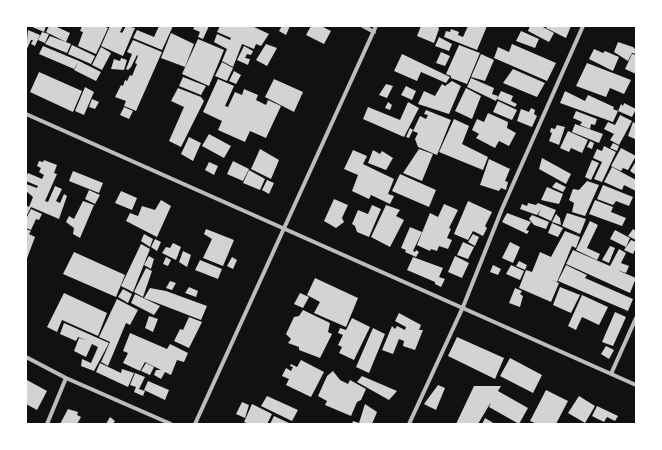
<!DOCTYPE html>
<style>
body{margin:0}
#map{position:relative;width:662px;height:450px;overflow:hidden;background:#111;font-family:"PT Serif",serif}
canvas{display:block}
.frame{position:absolute;inset:0;border:27px solid #fff;pointer-events:none}
</style>
<div id="map">
<canvas width="662" height="450"></canvas>
<div class="frame"></div>
</div>
<script>
const c = document.querySelector('canvas').getContext('2d');
c.lineJoin = 'round';
function fill(path, color) {
  c.fillStyle = color;
  c.fill(path, 'evenodd');
}
function stroke(path, color, width, dash) {
  c.strokeStyle = color;
  c.lineWidth = width;
  c.lineCap = dash ? 'butt' : 'round';
  c.setLineDash(dash || []);
  c.stroke(path);
}
fill(new Path2D(`
 M30,26H46L44,32Z
 M49,26H55L70,33L66,42L46,32Z
 M82,26H104L108,28L96,54L78,46L83,32L80,31Z
 M110,26H123L120,32L122,33L126,26L135,28L123,56L101,46Z
 M159,26H173L162,50L133,38L137,30L154,37Z
 M195,26H209L203,39L198,37L200,32L193,29Z
 M220,26H252L269,34L261,46L256,44L254,49L242,44L233,67L222,61L227,49L214,42L217,34L230,40L231,38L217,32Z
 M282,26H290L286,35L279,31Z
 M311,26H321L331,31L324,44L306,35Z
 M421,26H438L439,29L434,43L417,36Z
 M468,26H487L477,50L444,37L446,31L450,32L451,29L459,32L458,35L463,37Z
 M530,26H541L554,33L549,42L528,31Z
 M547,26H571L566,38L546,28Z
 M28,30L40,35L35,46L31,44L33,40H31L26,51Z
 M521,31L539,39L535,48L516,41Z
 M42,32L49,34L45,43L38,40Z
 M171,33L194,44L185,67L161,58Z
 M50,36L71,44L67,53L45,44Z
 M439,37L452,44L449,51L435,46Z
 M198,39L224,50L209,86L182,74Z
 M133,40L162,52L136,111L124,106L126,101L115,97L121,85L123,86L125,80L127,81L130,75L132,76L137,64L135,63L138,56L137,55L131,67L128,70L126,69L132,54L127,52Z
 M618,42L633,47L636,50V54L632,53L628,61L614,52Z
 M266,44L277,48L267,66L256,60Z
 M512,44L556,63L547,81L494,58L498,47L509,52Z
 M72,45L95,56L91,64L68,54Z
 M459,45L480,53L467,84L451,78V76L446,74Z
 M43,46L79,61L74,69L39,54Z
 M244,46L253,51L251,55L247,54L245,58L250,59L248,65L237,60Z
 M101,47L111,53L102,70L92,65Z
 M594,49L603,53L605,51L619,57L613,71L589,59Z
 M441,52L450,56L445,66L436,63Z
 M402,54L450,77L446,83L421,72L417,81L394,71Z
 M481,54L494,60L485,81L471,77Z
 M632,54L636,55V74L625,69Z
 M121,58L127,60L124,70L111,69L114,59L120,61Z
 M79,61L101,72L96,81L74,70Z
 M222,62L233,68L227,81L215,76Z
 M587,63L631,80L624,94L610,88L606,97L576,86Z
 M513,69L545,83L537,97L503,83Z
 M234,71L241,75L236,84L229,81Z
 M39,72L82,91L73,112L30,92Z
 M183,77L206,86L201,95L179,86Z
 M471,78L494,88L492,94L498,96L496,101L467,87Z
 M218,79L234,86L225,106L228,107L235,92L242,95L244,89L258,95L256,100L266,105L268,100L281,106L266,138L250,131L245,142L218,130L222,121L203,112Z
 M274,79L303,92L294,112L265,97Z
 M452,81L461,86L449,114L418,104L424,91L435,96L442,84L445,86Z
 M386,84L393,86L387,98L379,95Z
 M406,86L416,91L412,100L401,95Z
 M85,87L94,92L84,115L75,111Z
 M178,88L201,97L204,101L181,147L169,141L184,107L171,101Z
 M466,88L481,96L472,119L455,111Z
 M501,91L513,96L511,101L517,104L515,107L497,99Z
 M565,91L585,101L588,95L614,107L613,109L618,111L613,122L560,103Z
 M92,99L99,102L95,109L89,107Z
 M498,101L517,110L512,120L493,112Z
 M388,102L392,105L390,110L385,108Z
 M408,102L419,108L404,137L363,119L368,107L400,120Z
 M624,103L636,109L632,117L618,111L621,104L623,106Z
 M124,107L133,111L129,119L120,115Z
 M531,108L535,110L534,114L537,116L532,127L517,121L521,109L529,112Z
 M426,110L451,120L437,155L418,147L415,139L418,133L413,131L420,116L426,119L428,115L424,114Z
 M576,111L597,119L595,125L591,124L590,129L580,125L582,122L573,118Z
 M488,113L508,122L507,128L516,133L509,146L499,141L495,148L476,138L479,134L472,130L477,119L484,122Z
 M620,115L632,121L619,145L610,140L614,134L604,129L608,122L615,125Z
 M454,119L469,126L462,144L488,157L483,170L439,152Z
 M633,122L636,124L635,139L628,136Z
 M575,124L603,134L599,143L572,132Z
 M557,125L565,127L559,145L549,141L552,133L550,132L551,128L555,129Z
 M410,128L413,130L409,138L406,137Z
 M568,131L588,140L582,153L571,148L569,152L560,148Z
 M209,134L231,146L224,158L202,146Z
 M189,137L201,143L193,161L181,154Z
 M590,141L594,143L592,149L587,147Z
 M613,143L619,146L617,151L610,148Z
 M604,146L616,152L602,182L594,179L602,162L593,158L597,149L602,151Z
 M621,148L636,156L628,170L623,168L621,171L611,166Z
 M260,149L279,160L271,179L251,169Z
 M419,149L433,154L422,181L403,173Z
 M353,150L367,156L363,164L394,179L388,194L394,196L390,204L371,195L369,199L352,191L358,175L344,169Z
 M373,150L380,154L382,151L393,158L386,170L368,163Z
 M542,158L571,174L566,184L539,169Z
 M489,159L510,169L505,181L508,182L506,190L501,188L499,191L480,185Z
 M44,160L57,165L54,173L57,174L45,201L48,202L55,186L62,189L56,201L60,203L64,194L67,196L59,219L31,207L26,217V205L29,207L33,197L26,191V184L37,188L38,186L26,181V177L28,173L42,179L44,175L39,172L41,168L37,166L39,161L43,162Z
 M592,160L599,163L591,180L585,177Z
 M233,161L249,169L243,181L227,174Z
 M636,161V175L630,171Z
 M209,162L218,166L214,175L205,170Z
 M612,167L636,180V191L624,185L622,190L604,182Z
 M249,170L265,179L260,190L243,183Z
 M73,171L103,183L99,193L69,181Z
 M400,174L436,190L429,207L392,191Z
 M267,180L274,183L269,194L262,190Z
 M587,181L599,185L585,216L572,212L574,203L569,200L573,189L579,190Z
 M556,182L566,187L563,192L552,187Z
 M603,185L633,197L629,206L616,201L613,205L597,199Z
 M547,187L563,194L559,204L541,200Z
 M89,190L100,195L95,204L85,199Z
 M121,191L137,198L132,210L115,203Z
 M334,199L348,205L342,218L344,222L336,228L324,221Z
 M161,200L171,206L157,237L126,221L130,213L138,216L142,206L155,210Z
 M595,200L613,207L611,212L626,218L622,226L589,214Z
 M83,201L94,205L80,238L73,234L74,228L66,222L69,216L74,219Z
 M468,201L492,212L485,226L487,228L483,236L473,231L468,240L454,234Z
 M528,203L536,205L538,203L556,210L551,221L538,215L541,209L537,215L520,209L522,204L527,206Z
 M444,204L458,210L449,228L451,229L447,238L452,240L448,249L439,246L437,251L431,249L430,251L417,245L430,213L438,217Z
 M372,205L381,209L369,237L357,232L355,226L352,224L358,210L368,214Z
 M386,205L400,210L396,216L404,220L390,247L371,237Z
 M31,209L42,214L39,220L36,219L31,230L26,228V219Z
 M507,213L531,222L526,230L529,231L527,234L502,222Z
 M567,213L586,219L580,234L562,226Z
 M556,214L560,218L561,225L552,222Z
 M532,215L549,222L546,229L534,225L529,219Z
 M590,221L598,225L587,248L600,254L597,260L576,250Z
 M552,223L563,228L558,237L548,233Z
 M410,227L422,232L413,251L415,252L416,250L419,252L416,257L405,252L406,250L401,248Z
 M26,229L31,231L29,234L35,237L26,261Z
 M206,229L234,240L223,266L203,258L212,239L204,234Z
 M633,229L636,231V240L628,236Z
 M615,230L630,238L626,247L610,239Z
 M565,231L580,237L576,248L572,246L557,282L551,280L559,283L551,302L519,288L526,270L532,272L540,252L551,257Z
 M144,234L153,239L150,247L141,241Z
 M473,234L479,237L475,246L468,242Z
 M155,239L161,242L157,251L151,247Z
 M631,240L636,242V248L633,254L624,250Z
 M463,242L474,247L468,259L457,255Z
 M510,242L520,247L513,263L502,258Z
 M173,243L181,247L176,260L162,253L166,247L170,248Z
 M141,244L150,249L133,292L121,286Z
 M610,246L615,248L609,263L602,260Z
 M619,249L626,253L621,263L629,266L626,273L617,270L636,278L630,293L566,264L573,250L610,266Z
 M183,251L191,255L187,267L179,262Z
 M74,252L125,275L116,297L63,274Z
 M149,256L154,259L151,269L144,265Z
 M455,256L469,263L462,278L448,272Z
 M166,257L171,260L168,266L163,264Z
 M232,257L237,260L233,269L227,266Z
 M413,257L443,268L439,277L445,279L441,287L435,284V282L407,270Z
 M200,260L222,269L218,279L195,270Z
 M519,261L527,265L525,270L516,266Z
 M493,265L501,269L498,275L490,272Z
 M511,265L524,271L520,280L506,274Z
 M566,265L587,275L585,278L633,299L628,311L558,281Z
 M146,268L152,271L143,297L134,292Z
 M315,278L358,298L346,327L314,313L320,302L307,295Z
 M170,281L176,283L172,290L166,288Z
 M189,287L198,291L196,297L185,293Z
 M560,287L580,295L571,313L553,305Z
 M150,288L166,291L207,306L201,320L144,298Z
 M515,288L522,291L520,294L523,296L520,307L509,303Z
 M123,289L132,294L128,303L118,297Z
 M64,293L107,313L98,336L62,320L57,332L47,327Z
 M300,293L309,297L303,308L294,304Z
 M135,294L160,306L154,315L131,303Z
 M582,295L608,307L599,325L582,317L576,330L568,326Z
 M117,299L138,310L130,325L126,323L108,366L101,362L110,342L99,337Z
 M303,310L330,323L328,332L332,334L320,358L299,350V347L288,343L291,339L286,334L294,317L299,316Z
 M615,312L626,317L613,346L602,342Z
 M399,313L421,325L419,330H423L415,350L403,346L404,341L399,339L393,354L382,350L392,326L395,329L397,326L405,330L406,327L395,321Z
 M149,316L158,319L153,332L145,328Z
 M189,317L202,322L189,348L174,341L180,329L183,330Z
 M352,318L370,327L354,360L339,353L342,347L338,345L343,335L338,333L340,328L346,330Z
 M64,323L109,343L94,371L81,366L82,359L91,363L98,347L92,344L86,357L74,351L79,338L86,340L78,337L76,341L60,334Z
 M373,328L385,334L369,373L356,367Z
 M130,333L167,349L170,344L188,353L184,362L177,360L171,375L165,372L161,379L154,375L156,370H161L145,362L140,371L123,363L128,353L123,351Z
 M457,337L504,358L495,379L448,356Z
 M606,346L614,350L609,359L601,354Z
 M510,358L542,375L533,393L500,376Z
 M301,360L324,372L311,397L286,385L289,379L282,376L286,368L291,371L293,367L290,366L291,364L297,367Z
 M100,363L121,373L122,369L134,373L128,387L96,372Z
 M146,363L154,367L150,375L141,371Z
 M333,371L340,380L348,384L350,380L366,389L361,400L357,402L351,416L325,405L327,401L318,396L327,376Z
 M135,373L145,377L139,389L145,391L143,396L134,392L136,387L130,385Z
 M362,376L397,391L389,400L357,382Z
 M27,380L47,391L37,410L26,404Z
 M148,381L169,390L165,400L144,390Z
 M438,385L445,388L436,410L424,404Z
 M474,386H501L498,391L528,408L519,424L489,407L491,402L478,424H456Z
 M546,390L568,401L556,424H537L530,421Z
 M267,396L298,410L292,421L261,406Z
 M579,396L595,406L585,423L568,413Z
 M242,402L249,405L245,418L236,414Z
 M252,404L272,414L267,424H249L244,422Z
 M365,404L377,412L372,424H352L353,421L359,423Z
 M597,406L618,416L615,421L607,417L604,422L592,416Z
 M68,409L78,412L77,415L81,417L77,424H60Z
 M274,416L291,424H270Z
 M110,417L115,421L113,424H106Z
 M485,418L495,424H482Z`), '#d3d3d3');
stroke(new Path2D(`
 M363,26L374,32
 M26,114L636,385
 M26,357L66,378L171,424
 M611,374L636,318
 M47,424L66,378
 M195,424L376,26
 M409,424L463,307L502,209L583,26`), '#bcbcbc', 4);
</script>
